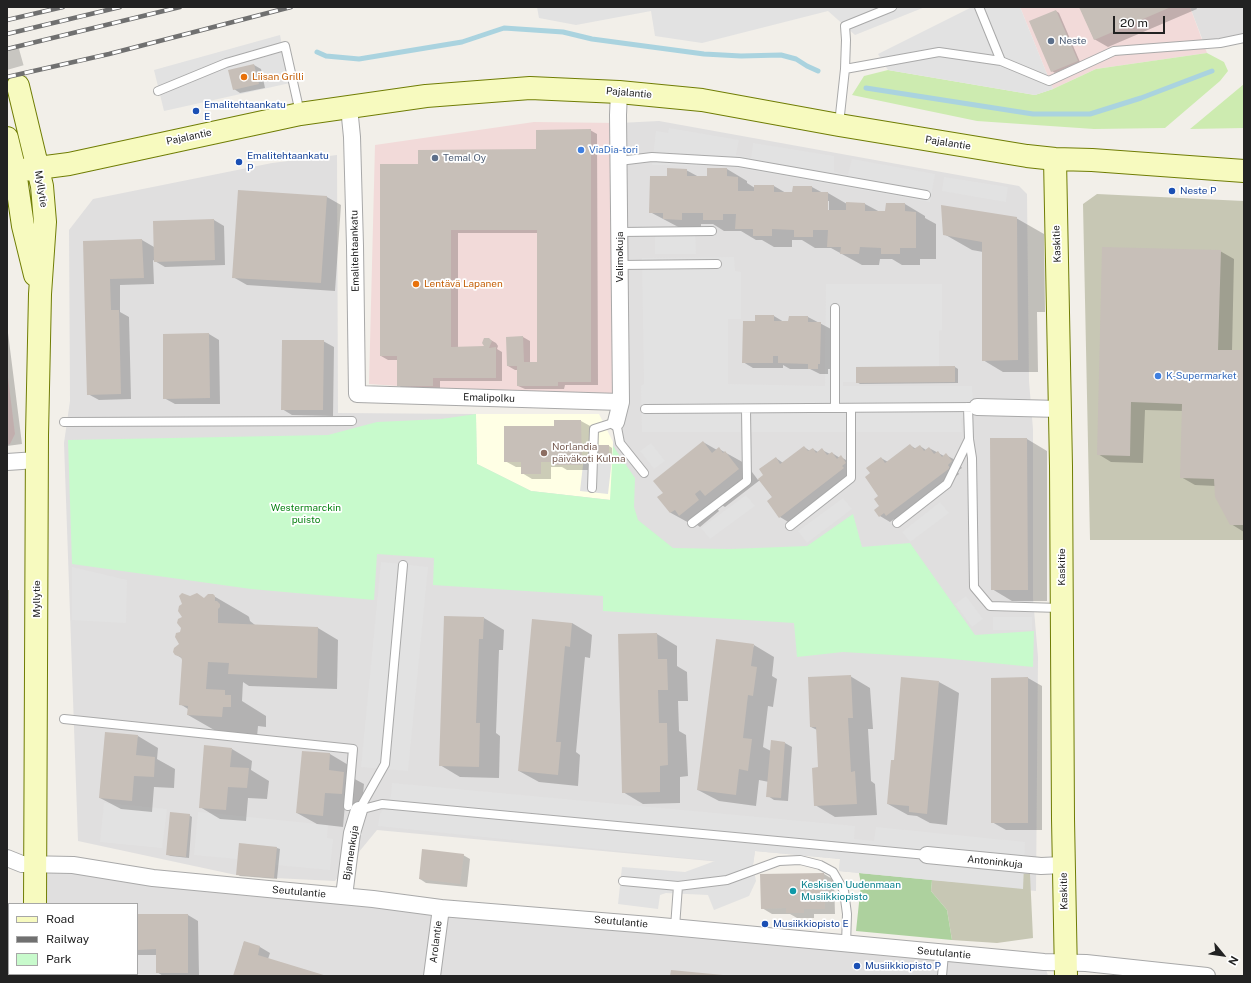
<!DOCTYPE html>
<meta charset="utf-8">
<style>
body{margin:0}
#map{position:relative;width:1251px;height:983px;overflow:hidden;background:#f2efe9;font-family:"Public Sans",sans-serif}
canvas{display:block}
.frame{position:absolute;inset:0;border:8px solid #222;pointer-events:none}
.legend{position:absolute;left:8px;top:903px;width:130px;height:72px;box-sizing:border-box;background:#fff;border:1px solid #a7a7a7;margin:0;padding:5px 7px;list-style:none;font-size:12px;color:#222}
.legend li{display:flex;align-items:center;gap:8px;height:20px}
.legend b{width:20px;border:1px solid #a7a7a7}
.north{position:absolute;left:1203px;top:935px;width:40px;height:40px;-webkit-text-stroke:3px #fff;paint-order:stroke;rotate:119deg;font-size:11px;font-weight:700;line-height:16px;text-align:center;color:#222}
.north::after{content:'';display:block;margin:auto;width:14px;height:18px;background:#222;clip-path:polygon(50% 0,100% 100%,50% 72%,0 100%)}
.scale{position:absolute;left:1113px;top:16px;width:52px;height:18px;box-sizing:border-box;border:2px solid #222;border-top:0;padding-left:5px;font-size:12px;line-height:14px;white-space:nowrap;color:#222;-webkit-text-stroke:3px #fff;paint-order:stroke}
</style>
<div id="map">
<canvas width="1251" height="983"></canvas>
<div class="frame"></div>
<ul class="legend">
<li><b style="height:5px;background:#f7fabf"></b>Road</li>
<li><b style="height:5px;background:#707070"></b>Railway</li>
<li><b style="height:11px;background:#c8facc"></b>Park</li>
</ul>
<div class="north">N</div>
<div class="scale">20 m</div>
</div>
<script>
const c = document.querySelector('canvas').getContext('2d');
c.lineJoin = 'round';
function fill(path, color) {
  c.fillStyle = color;
  c.fill(path, 'evenodd');
}
function stroke(path, color, width, dash) {
  c.strokeStyle = color;
  c.lineWidth = width;
  c.lineCap = dash ? 'butt' : 'round';
  c.setLineDash(dash || []);
  c.stroke(path);
}
function write(font, color, halo, rows, align = 'center') {
  c.font = font + ' "Public Sans",sans-serif';
  c.lineWidth = 3.5;
  c.setLineDash([]);
  c.textBaseline = 'middle';
  c.strokeStyle = halo;
  c.fillStyle = color;
  for (const [text, x, y, turn = 0] of rows) {
    c.save();
    c.translate(x, y);
    c.rotate((+turn || 0) * Math.PI / 180);
    c.textAlign = isNaN(turn) ? turn : align;
    if (halo) c.strokeText(text, 0, 0);
    c.fillText(text, 0, 0);
    c.restore();
  }
}
fill(new Path2D(`
 M1190,7H1244V34L1203,41Z
 M659,121L1019,186L1027,194L1029,381L1033,429V598L1038,657L1036,891L839,871L840,859L755,851L753,865L377,830L335,881L274,878L236,875L78,841L64,443L70,401L69,230L93,199L272,163L337,155L338,413L476,414L477,464L611,499L613,442L620,401L619,123Z
 M36,865L1044,962L1048,976H30L29,974H137V904H35Z`), '#e0dfdf');
fill(new Path2D(`
 M1020,7H1190L1207,53L1096,69L1053,89Z
 M534,122L619,123L620,401L369,384L375,145Z
 M7,369L15,434L10,444L7,445Z`), '#f2dad9');
fill(new Path2D(`
 M476,414H599L613,442L611,500L531,491L477,464Z`), '#ffffe5');
fill(new Path2D(`
 M1097,194L1244,201V540H1090L1083,204Z
 M7,590H9L8,791H7Z
 M998,872L1030,874L1033,938L997,943L952,940L947,910L931,891L932,880L996,885Z`), '#c7c7b4');
fill(new Path2D(`
 M1207,53L1224,62L1228,71L1220,81L1165,128L1094,129L977,121L852,95L864,76L888,70L1035,95L1053,89L1096,69Z
 M1244,84V128L1190,129Z`), '#cdebb0');
fill(new Path2D(`
 M859,873L932,880L931,891L947,910L952,940L856,931L861,884Z`), '#add19e');
fill(new Path2D(`
 M476,414L477,464L531,491L610,500L613,446L635,478L634,507L638,520L673,548L730,549L807,546L853,514L862,547L910,543L975,635L1034,631L1033,667L942,658L843,652L797,657L794,623L603,611V596L433,585L434,558L377,554L374,600L251,589L72,564L68,440L328,435L377,422L441,419Z`), '#c8facc');
fill(new Path2D(`
 M537,7H925L855,35L828,11L702,43L655,36L651,11L576,25L539,18Z
 M972,7H1020L1053,89L1035,95L888,70L878,54Z
 M280,35L290,83L164,111L154,70Z
 M669,128L739,140L736,155L751,158L753,143L834,156V172L848,175L852,159L935,174L930,202L727,166L652,165L656,131L668,133Z
 M944,177L1008,187L1006,202L942,191Z
 M655,229H695L696,254H655Z
 M734,257L735,271L741,272V319H728V384L825,386L826,284H942V330L939,331V382H843V386H972L973,401L961,420L962,432H642L641,386L644,384L642,258Z
 M651,443L665,461L654,469L640,451Z
 M584,456L612,459L608,494L580,491Z
 M746,495L755,506L710,539L701,528Z
 M843,498L852,509L807,543L798,531Z
 M940,502L949,513L910,542L902,532Z
 M381,562L428,567L408,771L361,767Z
 M72,567L127,580L126,623L72,620Z
 M966,596L983,619L972,627L955,604Z
 M993,617H1032V630H993Z
 M392,783L855,826L854,839L874,841L876,827L1025,842L1023,889L839,871L840,859L755,851L753,865L756,881L749,896L714,910L708,895L666,893L660,895L658,909L618,904L622,867L685,872L715,861L378,826L380,814L391,796Z
 M104,803L167,809L162,848L100,842Z
 M198,812L328,825L327,838L333,839L330,870L276,865L277,847L239,843L237,859L194,855Z`), '#e2e2e2');
fill(new Path2D(`
 M1080,7H1196L1197,9L1108,47L1094,39Z
 M1056,11L1059,13L1080,62L1055,73L1052,71Z
 M254,65L261,69L265,88L240,93L234,89Z
 M590,130L597,134L598,385H565L564,389H525L518,386V370H515L508,366L523,337L530,341V363H538V233H458V348L485,347L489,339L496,343L498,346L497,349L502,352V381H440V389H404L398,385V360H388L381,356L419,165L537,150Z
 M727,169L747,181V183L755,188L774,186L786,193H793L812,187L823,193H828L847,204H865L880,212H886V204H905L925,216V218L936,224V259H920V265H902L892,259H880L879,265H862L831,248H815L802,240H792V247H774L762,240H756L741,231H724L713,224H701V231L684,230L650,212L668,177L686,170L699,177H708ZM827,201H829V215H827Z
 M239,191L327,197L341,205L335,291L247,285L233,277Z
 M1016,218L1044,234L1045,312H1037L1038,372H1003L983,360V252L972,250L944,234Z
 M214,220L224,226L225,265L165,267L153,260L154,284L120,285V312L129,317L131,399L99,400L88,394L84,242L142,240L154,247Z
 M1220,251L1234,259L1232,351H1244V532L1231,524L1216,486L1195,485L1181,477L1183,411L1145,410L1143,463L1111,462L1098,454Z
 M774,316L784,322L808,317L831,329L830,369H828V374H820L810,369H790L783,365V368H753L743,362L756,322Z
 M7,325L22,444L7,446Z
 M209,334L219,340L220,404H175L164,398Z
 M323,341L334,347L333,416L292,415L282,409Z
 M955,367L958,369V383L860,384L857,382Z
 M555,421H581L592,427V470H567L562,467H551V479H532L522,473V467H516L505,461L555,427Z
 M1027,439L1047,451V601H1012L992,589Z
 M703,442L717,450L719,449L746,464L758,480L764,475L776,458L783,463L804,447L810,451L813,449L818,452L822,450L830,454L832,453L840,458L841,457L851,463L856,469L852,472L854,475L790,523L780,517L773,498L760,480L725,507L718,503L715,506L719,511L700,527L693,522L691,524L671,513L658,497L664,493Z
 M910,445L916,449L920,446L926,450L929,448L944,456L946,455L957,461L962,468L957,471L959,474L897,521L894,519L890,522L880,516V496L872,473L881,458L888,462Z
 M609,446L612,448V457L602,458L599,456Z
 M212,595L248,616L249,617L250,621L255,625L318,628L338,640L337,689L249,686L243,682L242,701L266,716V727L258,726L257,737L223,735L188,715V709L180,704L183,659L175,654L181,644L183,617L190,597L204,599Z
 M484,618L504,630L503,650H499L496,733L500,736L499,778L460,777L440,765Z
 M572,623L592,635L590,658L585,657L576,752L580,755L578,786L539,782L519,771Z
 M657,634L677,646V666L687,672L688,701H678L679,731L686,735L688,776L680,777V803L643,804L623,792Z
 M754,645L774,657L772,676L777,679L773,707L768,706L763,747L771,751L785,743L792,747L788,801L774,800L768,796L769,782L759,780L756,806L719,801L698,790Z
 M850,676L870,688L873,729H868L871,781L875,784L877,815L835,817L815,805L819,768L817,730L811,727Z
 M1028,678L1042,686V830H1006L992,822Z
 M939,682L959,693L947,825L930,823L917,816L908,815L888,804L895,761Z
 M138,736L158,748L157,759L175,769L174,788L154,787L152,812L121,809L100,798Z
 M232,749L252,761L251,770L269,781L267,799L248,798L246,821L220,819L200,807Z
 M303,752L330,754L350,766L349,776L364,784L362,805L345,804L343,827L317,824L297,813Z
 M189,815L192,817L189,858L171,856L168,855Z
 M277,848L280,849L277,879L240,876L237,874Z
 M463,855L470,859L467,887L426,883L420,879Z
 M824,874L834,880L835,914H814V918H797L790,914H772L762,908Z
 M137,915H188L198,921L199,976H163L157,972V955H137Z
 M244,942L260,947L270,953L268,959L325,976H234Z`), '#0003');
stroke(new Path2D(`
 M317,52L326,56L359,59L462,42L504,28L563,32L592,39L704,54L741,56L781,55L796,59L807,66L818,71
 M866,88L1033,114H1090L1141,98L1212,71`), '#aad3df', 5);
fill(new Path2D(`
 M1079,7H1171L1094,40Z
 M1056,10L1078,61L1051,72L1029,21Z
 M254,64L259,84L233,90L228,70Z
 M591,129V382H558V386H517V366H507L506,337L523,336L524,362H537V230H451V347L484,346L482,343L484,338H489L492,341L489,348L496,347V378H433V386H397V356H380V164H418V150L536,149V130Z
 M667,168L687,169V176H707V168H727V176L738,177V191H754V185H774V192H792L793,186H812V192H828V210H846V202L865,203V211H885L886,203H905V211L916,212V248H900V254H881V248L860,247L859,254H840L841,247H827L828,230H813V237H794V230L772,229V236H753V229H735L736,214H723V220H703V213H682V220L663,219V213H649L650,176H667Z
 M238,190L327,196L321,283L232,278Z
 M941,205L1017,217L1018,360L982,361V242L943,235Z
 M214,219L215,260L154,262L153,221Z
 M142,239L144,278L110,279L111,310H119L121,394L87,395L83,241Z
 M1102,247L1221,250L1218,350H1244V525H1230L1215,497L1214,479L1180,478L1182,404L1131,402L1130,456L1097,455Z
 M755,315H774V321H788L789,316H808V322H821L820,364H818V369H808V364L778,363V356H773V363H742L743,321H755Z
 M209,333L210,398L163,399V334Z
 M282,340H324L323,410H281Z
 M955,366V382L856,383V367Z
 M554,420H581L582,465H556V462H541V474H521V462H504V426H554Z
 M990,438H1027L1028,590H991Z
 M703,441L712,453L719,447L723,453L725,451L739,469L705,496L700,490L695,494L699,500L679,516L675,510L670,513L657,497L663,493L653,481Z
 M910,444L914,449L920,445L924,451L929,447L934,454L938,451L942,457L946,453L952,461L948,465L950,468L886,516L884,513L879,517L874,510L879,506L874,499L878,496L865,477L870,473L866,468L881,457L885,463Z
 M598,445H609V456H598Z
 M804,446L808,451L813,448L816,453L822,448L827,455L832,452L837,459L841,455L846,463L842,466L844,468L779,518L767,501L772,497L758,479L763,475L759,469L776,457L780,464Z
 M182,593L190,596L197,593L204,598L208,594H213L215,596V601H217L220,604V607L218,609V623L318,627L317,678L228,674L229,663L208,662L206,689L225,690V695H231V707H223L222,717L187,715L188,706L179,705L182,660L181,657L175,655L173,652L174,648L179,644L175,637L176,633L180,632L181,628L177,623L178,619L182,617L178,611L179,606L182,604L179,596Z
 M444,616L484,617L483,639H479L476,723H480L479,767L439,766Z
 M532,619L572,623L570,647L565,646L556,742H561L558,775L518,771Z
 M657,633L658,659H667L668,690H658L659,723H667L668,765L660,766V792L622,793L618,634Z
 M716,639L754,644L751,666L757,667L753,696L748,695L743,738L752,739L748,771L739,769L736,795L697,790Z
 M851,675L853,718H848L851,772L855,771L857,804L814,806L812,768L818,767L816,727H810L808,677Z
 M901,677L939,681L927,814L909,812V806L887,804L891,760H894Z
 M1028,677V823H991V678Z
 M105,732L138,735L136,755L155,757L154,777L134,776L132,801L99,798Z
 M771,740L785,742L781,798L766,797Z
 M204,745L232,748L230,767L249,768L247,788L228,787L226,810L199,808Z
 M302,751L330,753L329,770L344,772L342,794L325,793L323,816L296,813Z
 M170,812L190,814L186,857L166,855Z
 M239,843L277,847L274,878L236,875Z
 M422,849L464,854L460,884L419,879Z
 M824,873L825,909H804V913H786V908L761,909L760,874Z
 M137,914H188V973H156V949L137,950Z
 M244,941L260,946L258,955L327,976H233Z
 M671,970L723,975V976H670Z`), '#c7bfb8');
stroke(new Path2D(`
 M7,47L18,86`), '#c8c6c1', 22, [22, 11]);
const lane = new Path2D(`
 M979,7L1001,61
 M845,69L846,40L845,26L892,7
 M158,91L226,63L285,46L300,113
 M839,124L845,69L939,52L1001,61L1049,81L1114,51L1220,43L1244,38
 M619,161L652,157L739,162L926,195
 M620,232L712,231
 M620,265L717,264
 M968,407L969,439L972,458L974,587L990,606L1060,608
 M835,408V308
 M645,409L977,407
 M64,422L352,421
 M592,488L594,429L616,422L620,443L644,473
 M692,523L747,481L746,409
 M897,523L947,484L969,439
 M790,526L851,478V408
 M64,719L353,749L348,806
 M359,810L382,804L927,855
 M359,810L385,764L403,565
 M623,881L678,886
 M675,927L678,886L727,880L779,861L800,860L820,865L833,872L844,891L847,914L846,944
 M942,976L944,954`);
const street = new Path2D(`
 M349,107L352,137L355,246L357,394L621,402
 M977,407L1060,409
 M616,422L621,402L618,115L619,92
 M7,462L37,460
 M927,855L1041,866L1063,865
 M7,858L22,864L73,865L153,878L373,899L441,908L650,925L1044,962L1086,963L1207,976
 M344,896L352,833L359,810
 M29,974L30,976
 M432,976L441,908`);
const secondary = new Path2D(`
 M18,86L42,186L45,222L40,294L37,435L35,904
 M7,138L15,171L23,226L35,275
 M1055,159L1061,466L1063,819L1066,976
 M15,171L69,164L300,114L426,96L530,88L619,92L702,100L839,125L1027,156L1055,159L1092,160L1244,171
 M7,968H9`);
stroke(lane, '#a9a9a9', 10);
stroke(street, '#a9a9a9', 18);
stroke(secondary, '#707d05', 24);
stroke(lane, '#fff', 8);
stroke(street, '#fff', 16);
stroke(secondary, '#f7fabf', 22);
const rail = new Path2D(`
 M7,20L63,7
 M7,34L120,7
 M7,49L180,7
 M7,77L109,54L291,7`);
stroke(rail, '#707070', 4.5);
stroke(rail, '#fff', 3, [9]);
for (const [x, y, r, color] of [
 [1051,41,4,"#5c6f8a"],
 [244,77,4,"#e8710a"],
 [196,111,4,"#1a4fb4"],
 [581,150,4,"#3f7fe0"],
 [435,158,4,"#5c6f8a"],
 [239,162,4,"#1a4fb4"],
 [1172,191,4,"#1a4fb4"],
 [416,284,4,"#e8710a"],
 [1158,376,4,"#3f7fe0"],
 [544,453,4,"#8d6e63"],
 [793,891,4,"#0f9aa8"],
 [765,924,4,"#1a4fb4"],
 [857,966,4,"#1a4fb4"]
]) {
  const dot = new Path2D();
  dot.arc(x, y, r, 0, 2 * Math.PI);
  c.fillStyle = color;
  c.fill(dot);
  stroke(dot, '#fff', 1.5);
}
write('10px', '#4e5e75', '#fff', [
 ["Neste",1059,41],
 ["Temal Oy",443,158]
], 'left');
write('10px', '#c56008', '#fff', [
 ["Liisan Grilli",252,77],
 ["Lentävä Lapanen",424,284]
], 'left');
write('10px', '#222', '#fff', [
 ["Pajalantie",629,93,5],
 ["Pajalantie",189,137,-12],
 ["Pajalantie",948,143,9],
 ["Myllytie",41,189,81],
 ["Kaskitie",1057,244,-92],
 ["Emalitehtaankatu",355,251,-91],
 ["Valimokuja",620,257,-90],
 ["Emalipolku",489,398,2],
 ["Kaskitie",1062,567,-90],
 ["Myllytie",37,599,-90],
 ["Bjarnenkuja",351,853,-81],
 ["Antoninkuja",995,862,6],
 ["Kaskitie",1064,891,-91],
 ["Seutulantie",299,892,5],
 ["Seutulantie",621,922,5],
 ["Arolantie",436,942,-83],
 ["Seutulantie",944,953,5]
]);
write('10px', '#164399', '#fff', [
 ["Emalitehtaankatu",204,105],
 ["E",204,117],
 ["Emalitehtaankatu",247,156],
 ["P",247,168],
 ["Neste P",1180,191],
 ["Musiikkiopisto E",773,924],
 ["Musiikkiopisto P",865,966]
], 'left');
write('10px', '#366cbe', '#fff', [
 ["ViaDia-tori",589,150],
 ["K-Supermarket",1166,376]
], 'left');
write('10px', '#785e54', '#fff', [
 ["Norlandia",552,447],
 ["päiväkoti Kulma",552,459]
], 'left');
write('10px', '#0c8416', '#fff', [
 ["Westermarckin",306,508],
 ["puisto",306,520]
]);
write('10px', '#0d838f', '#fff', [
 ["Keskisen Uudenmaan",801,885],
 ["Musiikkiopisto",801,897]
], 'left');
</script>
